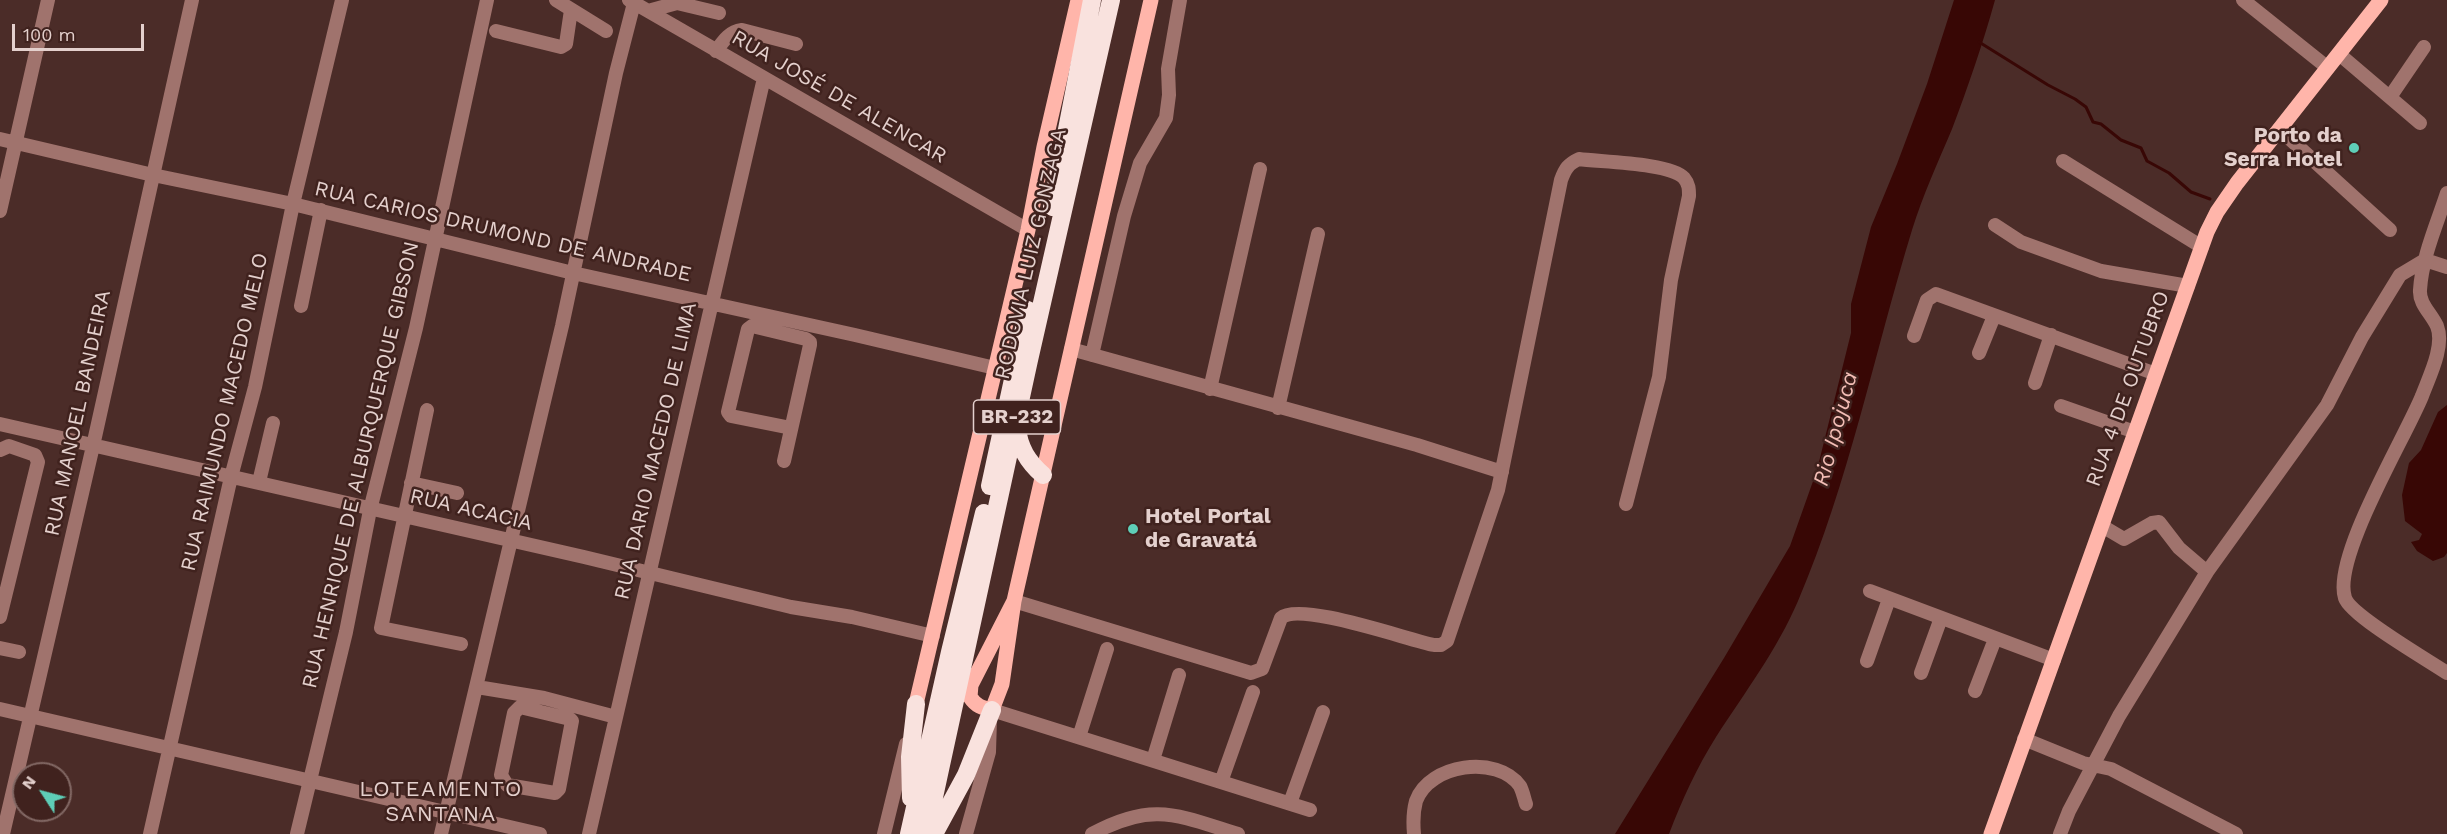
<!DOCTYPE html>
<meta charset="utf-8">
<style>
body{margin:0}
#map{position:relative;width:2447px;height:834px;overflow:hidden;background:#4b2c28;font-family:"Work Sans",sans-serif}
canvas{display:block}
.north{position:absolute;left:12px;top:762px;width:60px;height:60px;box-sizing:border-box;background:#40221e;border:2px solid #826864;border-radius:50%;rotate:306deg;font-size:16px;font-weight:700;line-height:24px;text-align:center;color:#e4d0cd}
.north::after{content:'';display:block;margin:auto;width:21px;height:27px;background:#5eceb7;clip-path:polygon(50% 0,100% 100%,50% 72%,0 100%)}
.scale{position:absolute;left:12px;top:24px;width:132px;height:27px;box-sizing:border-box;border:3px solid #e4d0cd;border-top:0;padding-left:8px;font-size:18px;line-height:21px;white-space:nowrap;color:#e4d0cd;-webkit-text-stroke:4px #40221e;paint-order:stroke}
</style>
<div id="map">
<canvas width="2447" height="834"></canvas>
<div class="north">N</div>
<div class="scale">100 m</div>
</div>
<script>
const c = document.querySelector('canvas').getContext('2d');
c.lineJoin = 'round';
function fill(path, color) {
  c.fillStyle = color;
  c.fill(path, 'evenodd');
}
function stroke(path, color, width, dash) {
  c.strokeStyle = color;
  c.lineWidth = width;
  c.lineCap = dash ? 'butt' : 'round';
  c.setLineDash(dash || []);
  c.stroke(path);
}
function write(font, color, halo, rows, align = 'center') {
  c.font = font + ' "Work Sans",sans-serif';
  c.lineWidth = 5;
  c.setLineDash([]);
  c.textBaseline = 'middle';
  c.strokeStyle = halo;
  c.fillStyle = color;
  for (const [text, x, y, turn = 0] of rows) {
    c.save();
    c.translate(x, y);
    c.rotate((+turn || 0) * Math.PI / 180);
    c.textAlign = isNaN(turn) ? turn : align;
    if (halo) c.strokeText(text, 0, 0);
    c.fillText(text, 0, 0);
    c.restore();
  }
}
fill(new Path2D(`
 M1954,0H1995C1983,43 1968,87 1952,129C1938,162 1923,195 1912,230C1874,354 1849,482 1798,601C1777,650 1745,692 1716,737C1697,767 1682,800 1669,834H1615L1724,658L1790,546L1817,470L1851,333V304L1871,227L1897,164L1927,84Z
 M2447,405V553L2444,557L2433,561L2417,551L2411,542L2419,540L2422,534L2405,521L2402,495L2409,463L2421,450L2438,412Z`), '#380705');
stroke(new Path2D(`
 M1979,42L2048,85L2075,99L2086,107L2093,122L2101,124L2121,140L2141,148L2147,161L2169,173L2191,192L2210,199`), '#380705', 3);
stroke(new Path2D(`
 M556,0L606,31
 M629,0L1028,230
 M2243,0L2328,68
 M648,11L677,3L719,13
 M496,31L561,47L566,44L571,10
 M716,51C724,40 729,32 742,30L796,44
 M2339,54L2420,123
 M2390,97L2424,47
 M2279,129L2390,230
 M0,139L153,175L293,204L573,273L855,335L995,368
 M2063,161L2202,247
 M2447,193C2437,224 2422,257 2420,290C2419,304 2431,313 2437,326C2445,346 2429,377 2422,396C2405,438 2332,558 2345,598C2351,616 2428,660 2447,673
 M0,211L48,0
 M1995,225L2021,242L2101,271L2188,286
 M2425,260L2447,267
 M301,306L321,210
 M1914,336L1927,300L1936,294L2156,374
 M1071,349L1417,445L1502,472
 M1979,353L1994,316
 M1092,355L1124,216L1140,163L1166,118L1169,95L1168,69L1180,0
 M2035,383L2051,335
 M1210,389L1260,169
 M2061,406L2135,432
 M1278,408L1318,234
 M427,410L381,628L461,644
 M0,424L584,557L791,607L852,617L933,636
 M0,450L9,446L35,455L38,462L0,617
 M784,461L810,345V342L806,339L752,326L748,329L728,412L731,416L791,428
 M259,482L273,423
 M411,483L457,493
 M2102,526L2124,539L2152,523L2159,522L2179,548L2207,572
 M1870,591L2054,660
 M1014,601L1251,673L1262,669L1281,618C1299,601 1408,640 1434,645H1441L1447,641L1498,490L1561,180C1565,169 1568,164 1579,159C1601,162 1671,163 1684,178C1689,184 1689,189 1689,196L1671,280L1659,377L1626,504
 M0,648L19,652
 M1867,661L1889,599
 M1921,673L1941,618
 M477,687L544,698L616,717
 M1975,691L1995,639
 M520,707L570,719L572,721L559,789L555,793L507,785L501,775L514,713Z
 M0,709L540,834
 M992,710L1310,810
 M1079,737L1107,649
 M2024,739L2083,763L2111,769L2236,834
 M1153,760L1179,675
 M1221,782L1253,692
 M1290,803L1323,712
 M3,834L93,446L192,0
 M150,834L231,477L255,387L293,204L342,0
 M297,834L346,632L370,510L416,328L487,0
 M441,834L562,326L616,73L634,3
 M589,834L764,78
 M884,834L906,744
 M966,834L989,752L990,719
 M1092,834C1152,801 1177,815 1238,834
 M1414,834C1413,823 1413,812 1416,801C1429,764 1497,754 1520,786C1523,792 1524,798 1526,804
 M2060,834L2069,811L2119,716L2207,572L2327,405L2362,337L2400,275L2425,260`), '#a0736d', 14);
stroke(new Path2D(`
 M1014,601L971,685L970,697C976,706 982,708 992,710L1002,684L1014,601L1151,0
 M916,704L1028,230L1044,147L1078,0
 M1991,834L2207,232L2217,212L2237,183L2381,0`), '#ffb5aa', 15);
stroke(new Path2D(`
 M1052,207L1092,0
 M1017,428C1019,448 1028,462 1043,475
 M990,486L1028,310
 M911,798L910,757L916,704
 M909,834L950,652L984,513
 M926,834L1029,360L1111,0
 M934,834L966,775L992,710`), '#f9e2de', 18);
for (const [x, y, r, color] of [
 [2354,148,6,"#5eceb7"],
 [1133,529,6,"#5eceb7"]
]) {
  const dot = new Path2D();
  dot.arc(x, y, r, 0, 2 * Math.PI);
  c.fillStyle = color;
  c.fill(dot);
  stroke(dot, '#40221e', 2);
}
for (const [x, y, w] of [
 [1017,417,87]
]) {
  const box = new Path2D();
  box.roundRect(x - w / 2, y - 17, w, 34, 4.5);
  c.fillStyle = '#40221e';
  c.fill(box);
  stroke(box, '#e4d0cd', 1.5);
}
write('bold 20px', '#e4d0cd', null, [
 ["BR-232",1017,417]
]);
write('21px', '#e4d0cd', '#40221e', [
 ["RUA JOSÉ DE ALENCAR",839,97,30],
 ["RUA CARIOS DRUMOND DE ANDRADE",503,232,13],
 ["RODOVIA LUIZ GONZAGA",1031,254,-77],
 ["RUA 4 DE OUTUBRO",2128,389,-70],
 ["RUA RAIMUNDO MACEDO MELO",225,412,-77],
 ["RUA MANOEL BANDEIRA",78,413,-78],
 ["RUA DARIO MACEDO DE LIMA",656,451,-77],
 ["RUA HENRIQUE DE ALBURQUERQUE GIBSON",361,465,-77],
 ["RUA ACACIA",471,510,13]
]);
write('bold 21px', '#e4d0cd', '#40221e', [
 ["Porto da",2342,136],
 ["Serra Hotel",2342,160],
 ["Hotel Portal",1145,517,"left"],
 ["de Gravatá",1145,541,"left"]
], 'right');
write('italic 22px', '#f3bdb5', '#40221e', [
 ["Rio Ipojuca",1836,429,-75]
]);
c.letterSpacing = '1.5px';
write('22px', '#e4d0cd', '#40221e', [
 ["LOTEAMENTO",441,790],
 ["SANTANA",441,815]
]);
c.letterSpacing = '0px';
</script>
